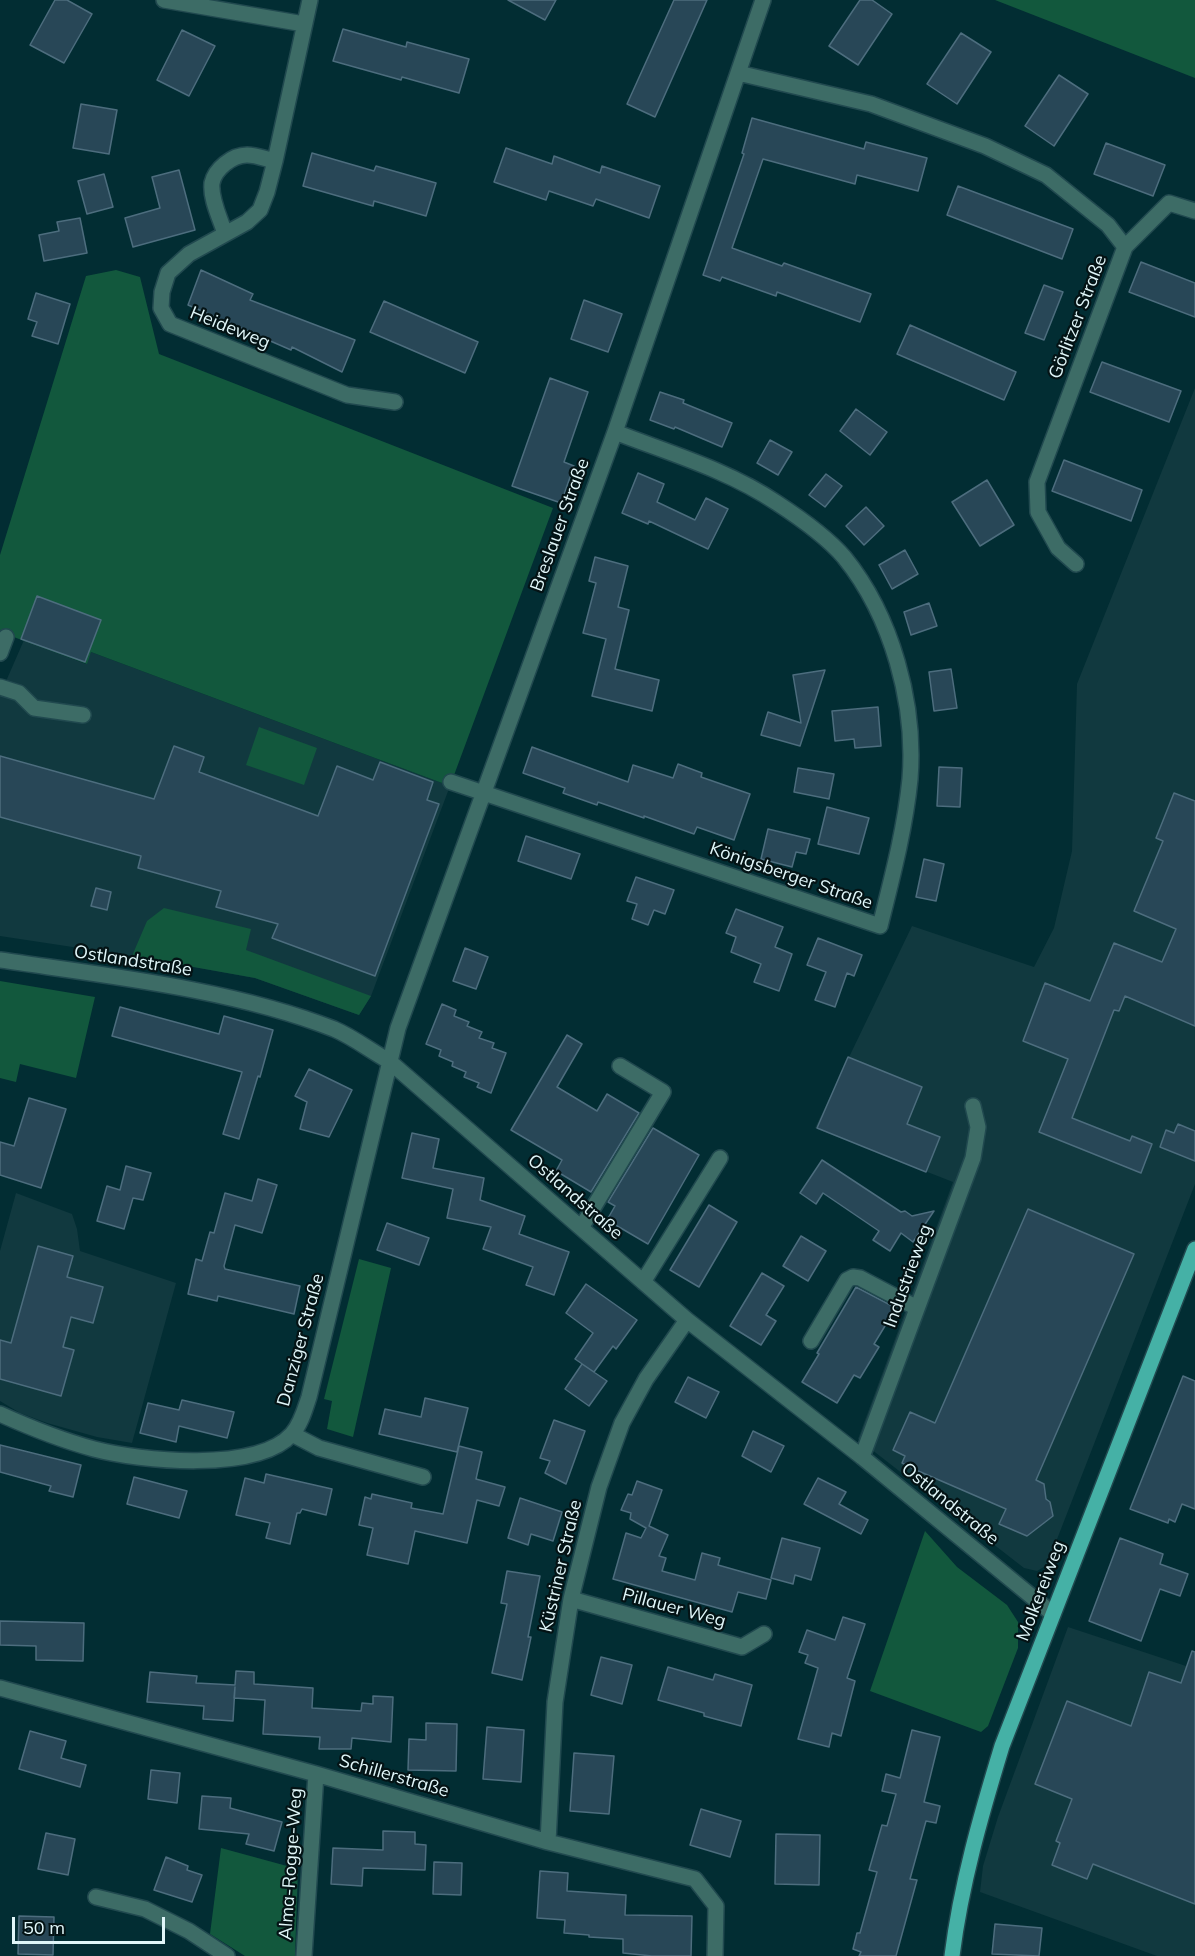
<!DOCTYPE html>
<meta charset="utf-8">
<style>
body{margin:0}
#map{position:relative;width:1195px;height:1956px;overflow:hidden;background:#022d33;font-family:Mulish,sans-serif}
canvas{display:block}
.scale{position:absolute;left:12px;top:1917px;width:153px;height:27px;box-sizing:border-box;border:3px solid #e0f6f9;border-top:0;padding-left:8px;font-size:18px;line-height:21px;white-space:nowrap;color:#e0f6f9;-webkit-text-stroke:4px #041315;paint-order:stroke}
</style>
<div id="map">
<canvas width="1195" height="1956"></canvas>
<div class="scale">50 m</div>
</div>
<script>
const c = document.querySelector('canvas').getContext('2d');
c.lineJoin = 'round';
function fill(path, color) {
  c.fillStyle = color;
  c.fill(path, 'evenodd');
}
function stroke(path, color, width, dash) {
  c.strokeStyle = color;
  c.lineWidth = width;
  c.lineCap = dash ? 'butt' : 'round';
  c.setLineDash(dash || []);
  c.stroke(path);
}
function write(font, color, halo, rows, align = 'center') {
  c.font = font + ' Mulish,sans-serif';
  c.lineWidth = 4.5;
  c.setLineDash([]);
  c.textBaseline = 'middle';
  c.strokeStyle = halo;
  c.fillStyle = color;
  for (const [text, x, y, turn = 0] of rows) {
    c.save();
    c.translate(x, y);
    c.rotate((+turn || 0) * Math.PI / 180);
    c.textAlign = isNaN(turn) ? turn : align;
    if (halo) c.strokeText(text, 0, 0);
    c.fillText(text, 0, 0);
    c.restore();
  }
}
fill(new Path2D(`
 M1195,388V1184L1047,1565L1037,1571L1024,1568L858,1439L953,1182L815,1128L912,926L1034,967L1054,928L1072,851L1077,684Z
 M24,640L86,664L91,652L450,786L371,996L359,1015L255,978L132,956L0,936V695Z
 M16,1193L72,1214L77,1229L80,1251L176,1283L132,1443L97,1437L47,1423L20,1413L0,1401V1251Z
 M1068,1627L1195,1669V1956H1157L980,1892L983,1866L998,1817Z`), '#11393f');
fill(new Path2D(`
 M995,0H1195V78Z
 M116,270L140,277L159,354L553,508L450,786L91,652L87,664L0,632V555L86,276Z
 M259,727L317,748L304,785L246,765Z
 M164,908L251,929L246,950L371,996L359,1015L255,978L132,956L147,921Z
 M0,981L95,997L76,1078L20,1064L16,1082L0,1078Z
 M359,1259L391,1268L353,1437L327,1429L332,1401L324,1399Z
 M925,1531L957,1567L1007,1605L1018,1622V1648L988,1726L981,1732L870,1691Z
 M221,1848L298,1869L295,1956H245L210,1934Z`), '#12583d');
const building = new Path2D(`
 M55,0H67L92,14L64,63L30,45Z
 M508,0H556L545,20Z
 M674,0H707L655,117L627,104Z
 M860,0H872L892,14L858,65L829,46Z
 M343,29L406,47L407,42L469,59L459,93L402,77L401,80L333,61Z
 M182,30L215,46L189,96L157,80Z
 M961,33L991,52L957,104L927,84Z
 M1059,75L1088,94L1054,146L1025,126Z
 M81,104L117,110L109,154L73,148Z
 M752,118L864,149L866,142L927,158L918,191L857,175L855,184L763,159L732,248L782,266L784,263L871,294L860,322L777,292L776,296L722,277L720,281L703,275L744,154L742,153Z
 M1106,143L1165,165L1153,196L1094,174Z
 M506,148L552,164L554,156L600,173L602,166L660,186L649,218L596,199L593,206L549,191L546,200L494,182Z
 M312,153L374,171L376,166L436,183L426,216L374,201L373,206L303,186Z
 M179,170L195,230L133,247L125,218L160,208L152,177Z
 M104,174L113,207L87,214L78,181Z
 M958,186L1073,229L1062,259L947,215Z
 M80,218L87,253L44,261L39,235L59,231L57,222Z
 M1141,262L1195,283V317L1129,292Z
 M201,270L253,294L250,300L355,340L342,372L292,347L291,350L188,305Z
 M1044,285L1063,292L1044,340L1025,333Z
 M36,293L70,304L58,344L32,336L37,322L28,319Z
 M584,300L622,314L608,352L571,339Z
 M384,301L478,342L465,373L370,332Z
 M910,325L1016,372L1004,400L897,354Z
 M1102,362L1181,391L1169,422L1090,392Z
 M550,378L588,392L564,462L574,466L561,503L512,486Z
 M660,392L684,400L683,403L732,423L722,447L675,427L674,429L650,420Z
 M856,409L887,432L870,455L840,431Z
 M770,440L792,452L778,475L757,463Z
 M1064,460L1142,490L1131,521L1052,491Z
 M638,473L664,484L657,502L695,520L706,498L728,509L708,549L649,521L648,524L622,513Z
 M826,474L842,486L825,507L809,495Z
 M987,480L1014,525L980,546L952,502Z
 M866,507L884,526L864,545L846,526Z
 M905,550L918,574L892,589L879,565Z
 M595,557L628,566L618,607L629,610L615,669L659,680L652,711L592,696L606,639L583,633L596,583L589,581Z
 M37,596L101,620L85,662L21,639Z
 M929,603L937,626L911,635L904,612Z
 M951,669L957,708L934,711L929,672Z
 M825,670L800,746L761,735L768,712L801,723L793,675Z
 M878,707L881,746L855,748L854,739L835,741L832,711Z
 M174,746L204,757L199,772L318,816L337,766L373,780L380,762L433,782L427,800L439,804L375,976L272,938L278,924L216,907L221,891L138,868L141,856L0,817V756L154,799Z
 M532,747L628,782L633,765L673,778L678,764L702,773L701,777L750,794L734,840L697,827L694,834L644,816V818L598,802L597,805L563,793L565,788L523,773Z
 M939,767L962,768L960,807L937,806Z
 M798,768L834,774L829,799L794,792Z
 M1174,793L1195,801V1026L1125,996L1119,1011L1114,1010L1072,1118L1130,1141L1132,1136L1152,1144L1141,1173L1039,1132L1068,1059L1023,1041L1045,983L1090,1001L1114,943L1162,962L1176,929L1134,911L1163,841L1156,838Z
 M827,807L869,818L859,854L818,844Z
 M768,829L810,839L806,854L796,852L792,867L761,859Z
 M526,836L580,854L571,879L518,861Z
 M924,859L944,864L936,901L916,897Z
 M636,877L674,890L665,914L654,910L648,925L632,919L637,904L627,901Z
 M96,888L111,892L107,910L91,906Z
 M736,909L783,927L775,947L792,954L779,991L754,982L761,964L731,952L736,937L726,933Z
 M818,938L862,955L854,976L847,973L835,1007L815,1000L826,972L807,965Z
 M465,948L488,957L476,989L453,981Z
 M442,1004L456,1010L454,1016L469,1022L467,1026L482,1032L479,1038L494,1043L492,1048L506,1053L491,1093L477,1087L479,1083L464,1077L466,1072L452,1066L453,1062L439,1056L441,1050L426,1044Z
 M120,1007L219,1034L224,1016L273,1030L260,1077L258,1076L239,1139L223,1134L242,1072L112,1036Z
 M567,1035L582,1044L557,1087L597,1111L607,1094L639,1113L591,1192L556,1171L562,1160L511,1130Z
 M848,1057L922,1087L907,1124L940,1137L926,1172L817,1128Z
 M309,1069L352,1090L329,1137L300,1129L307,1102L295,1096Z
 M29,1098L66,1109L41,1188L0,1175V1142L14,1146Z
 M1178,1124L1195,1131V1161L1160,1147L1166,1130L1174,1133Z
 M653,1128L699,1155L648,1244L607,1220L615,1206L608,1202Z
 M412,1133L439,1139L433,1168L484,1178L480,1200L525,1216L519,1234L569,1252L554,1295L526,1285L533,1267L483,1249L491,1227L447,1218L453,1189L402,1178Z
 M822,1160L901,1212L905,1211L912,1216L934,1211L913,1242L901,1233L890,1251L873,1240L879,1231L823,1193L816,1204L800,1193Z
 M126,1166L151,1173L143,1200L133,1198L124,1229L97,1221L107,1186L120,1190Z
 M258,1179L277,1185L262,1233L235,1225L224,1266L225,1269L300,1286L294,1314L218,1296L217,1301L188,1294L196,1259L202,1261L210,1232L214,1233L225,1193L252,1201Z
 M709,1205L737,1222L699,1287L670,1270Z
 M1028,1209L1134,1254L1036,1480L1044,1484L1046,1499L1050,1502L1053,1516L1027,1536L999,1524L1006,1509L916,1470L902,1463L905,1456L893,1450L910,1412L935,1423Z
 M387,1223L429,1238L419,1265L377,1250Z
 M801,1236L826,1251L808,1281L783,1266Z
 M38,1246L73,1256L67,1277L103,1287L93,1323L71,1317L63,1347L74,1350L61,1396L0,1379V1340L11,1343Z
 M762,1273L784,1286L766,1315L776,1321L761,1345L730,1326Z
 M586,1284L637,1320L616,1349L613,1346L594,1372L575,1359L593,1333L566,1313Z
 M856,1287L896,1308L874,1344L879,1347L860,1378L854,1375L837,1403L802,1382L819,1354L817,1353Z
 M582,1364L607,1381L589,1406L565,1389Z
 M1183,1376L1195,1381V1509L1182,1504L1175,1522L1169,1519L1168,1523L1130,1509Z
 M688,1377L719,1392L706,1418L675,1402Z
 M425,1398L468,1408L457,1452L379,1434L385,1409L421,1417Z
 M182,1400L234,1412L227,1438L179,1426L176,1442L140,1433L148,1403L179,1410Z
 M554,1420L585,1431L566,1484L545,1473L550,1461L540,1458Z
 M753,1431L784,1446L771,1472L742,1456Z
 M0,1445L81,1465L73,1497L49,1491L51,1486L0,1472Z
 M459,1446L482,1452L476,1479L505,1487L499,1506L477,1500L467,1543L415,1531L408,1564L367,1555L373,1528L359,1525L365,1497L371,1499L372,1494L412,1503L411,1508L443,1514Z
 M266,1474L332,1489L326,1515L302,1509L300,1513H297L290,1544L266,1538L270,1523L236,1515L245,1478L264,1483Z
 M134,1477L187,1491L179,1518L127,1504Z
 M818,1478L846,1492L839,1504L868,1520L861,1534L804,1504Z
 M637,1481L662,1490L649,1526L668,1535L659,1556L666,1558L662,1571L695,1580L702,1553L720,1558L718,1565L771,1580L766,1599L738,1592L732,1612L613,1579L626,1533L641,1538L646,1528L630,1519L631,1513L621,1510L628,1494L632,1495Z
 M520,1498L562,1512L553,1541L531,1534L528,1545L508,1538Z
 M782,1538L820,1548L811,1580L795,1575L793,1584L771,1578Z
 M1120,1538L1163,1554L1160,1564L1188,1574L1180,1596L1160,1589L1141,1641L1089,1621Z
 M507,1571L540,1576L528,1637H531L522,1680L492,1673L507,1604L501,1603Z
 M843,1617L865,1624L847,1678L855,1681L841,1736L832,1733L829,1747L798,1739L818,1668L805,1663L808,1655L799,1652L807,1630L835,1640Z
 M0,1621L84,1623L83,1661L36,1660V1646L0,1645Z
 M1192,1651L1195,1652V1904L1093,1864L1087,1879L1052,1865L1060,1843L1056,1841L1072,1799L1035,1784L1067,1701L1131,1726L1149,1672L1181,1683Z
 M601,1657L632,1665L622,1704L591,1695Z
 M668,1667L713,1680L715,1674L752,1685L741,1726L704,1716V1713L658,1700Z
 M236,1671L254,1672V1684L313,1688L312,1708L361,1711L362,1703L373,1704V1696L393,1697L391,1742L352,1738L351,1749H319L320,1737L263,1734L265,1700L234,1698L235,1687L233,1721L203,1719L204,1706L147,1702L150,1672L197,1676L196,1683L235,1685Z
 M426,1723L457,1724L456,1771L408,1770L409,1739L426,1740Z
 M487,1727L524,1730L521,1782L483,1779Z
 M912,1730L940,1737L924,1802L940,1806L936,1823L926,1821L910,1879L917,1880L896,1956H859L861,1952L853,1949L857,1933H860L877,1872L869,1870L882,1825L887,1826L896,1794L882,1791L886,1774L900,1778Z
 M30,1731L66,1741L61,1758L86,1765L80,1787L19,1769Z
 M574,1753L614,1756L609,1814L570,1811Z
 M151,1770L180,1773L177,1803L148,1799Z
 M202,1796L231,1798L230,1808L282,1822L274,1851L246,1844L249,1834L199,1829Z
 M701,1809L741,1821L730,1857L690,1845Z
 M383,1831L415,1832V1844L426,1845L425,1870L363,1868L362,1886L331,1884L333,1848L383,1850Z
 M46,1833L75,1839L68,1875L38,1869Z
 M776,1834L820,1835L819,1885L775,1884Z
 M166,1857L188,1866L187,1870L202,1875L192,1902L154,1890Z
 M434,1862L462,1863L461,1895L433,1894Z
 M540,1871L568,1873L567,1891L626,1895L625,1915L692,1916L691,1956H652L623,1953V1939L589,1937V1935L564,1933L565,1920L537,1918Z
 M19,1916L54,1917L53,1955L18,1954Z
 M995,1924L1042,1928L1039,1956L992,1954Z`);
fill(building, '#284757');
stroke(building, '#4d6d7e', 1.5);
const minor = new Path2D(`
 M164,0L304,24
 M738,73L871,104L985,146L1046,175L1108,225L1125,247L1037,482L1038,512L1058,548L1076,564
 M275,161L267,192L260,210L247,222L189,254L168,273L162,292L161,308L170,324L347,395L395,402
 M225,234C221,220 210,199 212,183C215,169 232,155 247,155C256,155 266,159 275,161L310,0
 M1125,247L1169,203L1195,211
 M0,653L6,637
 M0,687L19,693L34,708L83,715
 M451,782L880,926C892,878 905,829 910,779C916,704 892,616 844,557C826,536 800,518 777,503C728,470 669,453 615,432
 M0,960C109,976 232,989 334,1029C353,1037 371,1051 389,1061L687,1320L862,1457L1053,1614
 M581,1228L663,1092L620,1066
 M643,1282L720,1158
 M811,1341L847,1280L853,1277L860,1278L917,1308
 M0,1414C31,1428 61,1440 94,1449C140,1461 257,1473 292,1434C301,1424 305,1409 309,1397L398,1028L615,432L763,0
 M292,1434L319,1448L423,1477
 M862,1457L973,1158L978,1127L973,1106
 M571,1599L742,1647L764,1634
 M0,1688L316,1774L548,1842L695,1879L716,1906L715,1956
 M548,1842L555,1702L571,1599L599,1487L622,1423L646,1379L687,1320
 M96,1897L145,1909L189,1931L227,1956
 M304,1956L316,1774`);
const major = new Path2D(`
 M952,1956C961,1884 981,1815 1002,1746L1195,1249`);
stroke(minor, '#21494f', 18);
stroke(major, '#21494f', 18);
stroke(minor, '#3d6c66', 15);
stroke(major, '#45b1a6', 15);
write('18px', '#e0f6f9', '#041315', [
 ["Görlitzer Straße",1078,317,-69],
 ["Heideweg",230,328,22],
 ["Breslauer Straße",560,525,-70],
 ["Königsberger Straße",791,876,19],
 ["Ostlandstraße",133,961,9],
 ["Ostlandstraße",575,1197,41],
 ["Industrieweg",908,1276,-70],
 ["Danziger Straße",301,1340,-75],
 ["Ostlandstraße",950,1504,39],
 ["Küstriner Straße",561,1566,-77],
 ["Molkereiweg",1041,1591,-69],
 ["Pillauer Weg",674,1608,15],
 ["Schillerstraße",394,1776,16],
 ["Alma-Rogge-Weg",291,1864,-86]
]);
</script>
